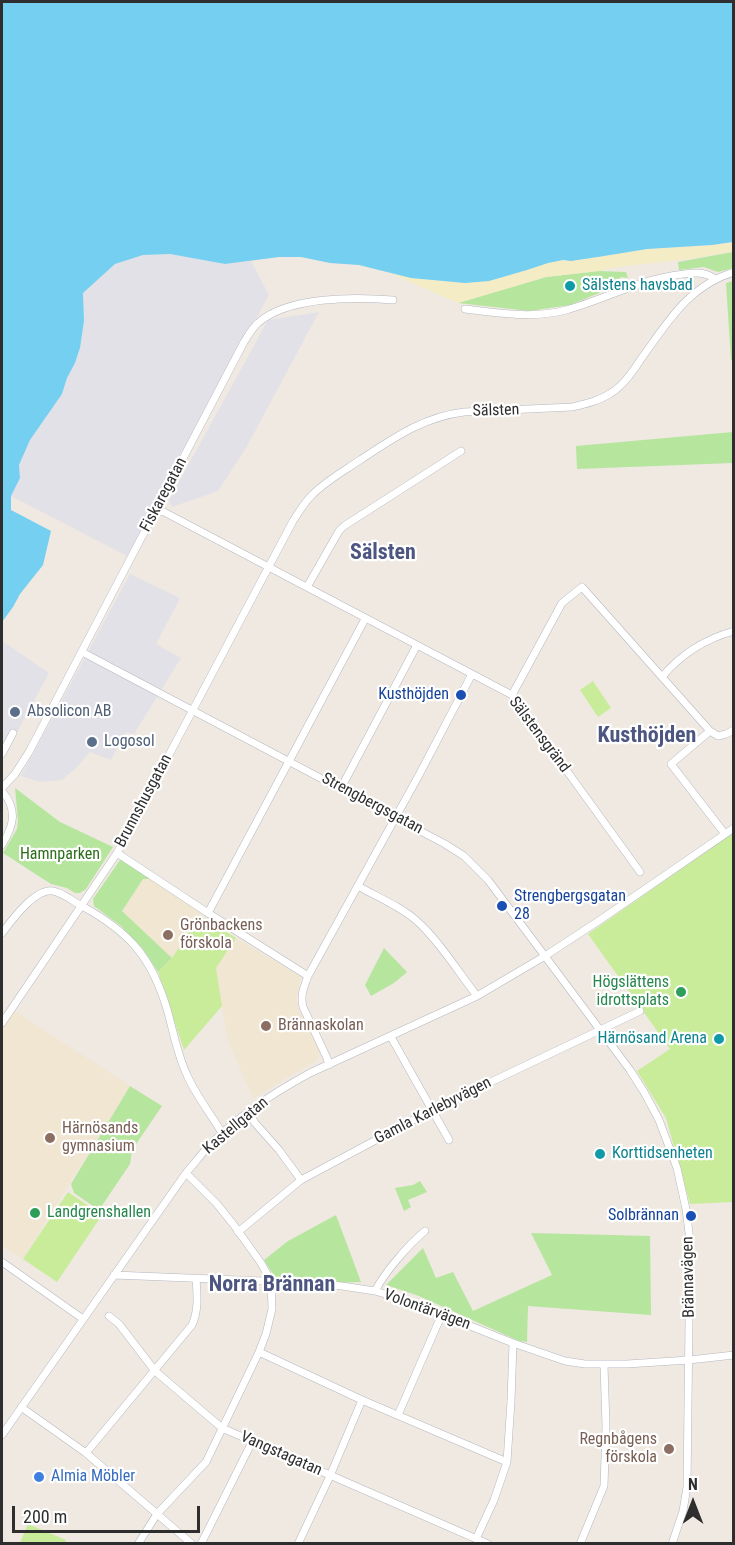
<!DOCTYPE html>
<meta charset="utf-8">
<style>
body{margin:0}
#map{position:relative;width:735px;height:1545px;overflow:hidden;background:#efe9e1;font-family:"Roboto Condensed",sans-serif}
canvas{display:block}
.frame{position:absolute;inset:0;border:3px solid #2e2e2e;pointer-events:none}
.north{position:absolute;left:663px;top:1473px;width:60px;height:60px;-webkit-text-stroke:4px #fff;paint-order:stroke;rotate:0deg;font-size:16px;font-weight:700;line-height:24px;text-align:center;color:#2e2e2e}
.north::after{content:'';display:block;margin:auto;width:21px;height:27px;background:#2e2e2e;clip-path:polygon(50% 0,100% 100%,50% 72%,0 100%)}
.scale{position:absolute;left:12px;top:1506px;width:188px;height:27px;box-sizing:border-box;border:3px solid #2e2e2e;border-top:0;padding-left:8px;font-size:18px;line-height:21px;white-space:nowrap;color:#2e2e2e;-webkit-text-stroke:4px #fff;paint-order:stroke}
</style>
<div id="map">
<canvas width="735" height="1545"></canvas>
<div class="frame"></div>
<div class="north">N</div>
<div class="scale">200 m</div>
</div>
<script>
const c = document.querySelector('canvas').getContext('2d');
c.lineJoin = 'round';
function fill(path, color) {
  c.fillStyle = color;
  c.fill(path, 'evenodd');
}
function stroke(path, color, width, dash) {
  c.strokeStyle = color;
  c.lineWidth = width;
  c.lineCap = dash ? 'butt' : 'round';
  c.setLineDash(dash || []);
  c.stroke(path);
}
function write(font, color, halo, rows, align = 'center') {
  c.font = font + ' "Roboto Condensed",sans-serif';
  c.lineWidth = 4.5;
  c.setLineDash([]);
  c.textBaseline = 'middle';
  c.strokeStyle = halo;
  c.fillStyle = color;
  for (const [text, x, y, turn = 0] of rows) {
    c.save();
    c.translate(x, y);
    c.rotate((+turn || 0) * Math.PI / 180);
    c.textAlign = isNaN(turn) ? turn : align;
    if (halo) c.strokeText(text, 0, 0);
    c.fillText(text, 0, 0);
    c.restore();
  }
}
fill(new Path2D(`
 M170,254L225,264L251,261L269,295L127,556L11,496L20,478L19,465L30,440L62,394L67,378L79,353L84,321L83,293L115,264L143,255Z
 M319,312L246,448L218,491L172,507L169,500L268,320Z
 M130,574L180,598L156,644L181,658L134,734L126,732L111,760L90,752L76,768L62,780L40,782L21,776Z
 M2,641L49,673L2,760Z`), '#e3e1e8');
fill(new Path2D(`
 M143,879H152L203,912L172,958L122,911Z
 M236,938L301,977L296,997L299,1012L320,1052L317,1060L253,1098L228,1041L215,968Z
 M12,1009L130,1086L23,1259L2,1246V1024Z`), '#f0e6d1');
fill(new Path2D(`
 M733,252V268L718,272L704,267L679,270L678,262Z
 M599,271L626,272L628,278L621,277L615,283L616,286L570,305L530,311L458,303L546,277Z
 M733,281L734,360H731L726,283Z
 M733,432V463L577,469L576,446Z
 M15,788L60,822L113,847L86,889L80,893H75L67,888L51,884L3,853L17,829L18,820Z
 M120,860H123L152,879H143L122,911L172,958L158,972L143,949L121,926L94,906L93,899Z
 M384,948L407,972L394,983L371,996L365,985Z
 M130,1086L162,1106L132,1150L130,1164L99,1210L74,1193L71,1184Z
 M420,1181L427,1192L408,1200L411,1207L404,1211L395,1188L413,1185Z
 M336,1215L361,1282L323,1283L281,1277L276,1279L264,1260L288,1241Z
 M531,1233L650,1236L651,1315L528,1306L527,1342L519,1341L419,1296L386,1285L423,1248L436,1278L453,1272L473,1311L552,1275Z`), '#b6e59e');
fill(new Path2D(`
 M733,242V251L696,258L610,268L599,271L546,277L458,303L392,274L411,278L432,280L465,283L489,281L527,270L548,263L563,260L571,261L604,256L647,249L712,245Z`), '#f3ecc5');
fill(new Path2D(`
 M593,681L611,708L598,717L580,690Z
 M733,833V1202L690,1204L666,1118L637,1071L670,1049L588,934Z
 M200,916L236,938L216,968L222,1006L184,1050L158,972L172,958Z
 M68,1192L102,1215L57,1282L23,1259Z
 M28,1524L66,1540L65,1543H20Z`), '#c9ec9a');
fill(new Path2D(`
 M2,2H733V242L712,245L647,249L604,256L571,261L563,260L548,263L527,270L489,281L465,283L411,278L359,265L330,263L301,257H279L225,264L170,254L143,255L115,264L83,293L84,321L80,348L75,363L67,378L62,394L30,440L19,465L20,478L11,496V510L51,531L43,565L20,594L13,607L2,622Z`), '#75cff0');
const minor = new Path2D(`
 M465,309C498,313 533,319 566,310C601,301 634,282 671,276C685,274 703,269 715,279
 M156,510L164,512L512,695L640,872
 M307,587L339,531L344,526L461,451
 M82,652L445,844L464,856L488,880L630,1070L644,1092L659,1120L677,1168L686,1209L690,1241L687,1487L683,1511L672,1544
 M662,677C681,654 705,639 734,631
 M512,695L562,603L582,587L710,731
 M2,754L13,733
 M2,788L15,774L29,752L244,342C248,336 252,328 258,323C288,296 355,297 393,300
 M341,788L417,645
 M2,791C18,810 14,825 2,845
 M725,834L671,764L710,731L718,736L726,734L734,730
 M117,853L208,913
 M358,886C377,897 402,907 418,922C440,942 459,973 477,996
 M2,933C12,920 35,888 53,891C64,893 72,901 82,906C129,932 151,956 167,1009C173,1030 177,1054 187,1075C196,1096 211,1114 222,1133
 M308,976L208,913L365,619
 M2,1023L117,853L293,521C299,512 304,503 312,495C326,481 344,471 360,460C394,438 423,417 464,412L572,407C585,404 599,401 611,393C624,385 633,371 641,359C668,322 688,286 734,272
 M391,1037L449,1140
 M329,1065L327,1058L303,1007C300,995 304,987 308,976L419,775L472,674
 M248,1112L255,1123L279,1150L301,1180
 M238,1232L301,1180L432,1110L640,1011
 M2,1262L83,1319
 M114,1275L312,1283L342,1286L375,1291L405,1300L513,1343L565,1361L585,1364H627L689,1360L734,1355
 M375,1291C385,1272 408,1245 425,1231
 M109,1316L119,1324L155,1371L222,1428L488,1544
 M259,1352L362,1400L507,1462
 M21,1407L86,1453L192,1544
 M398,1415L442,1314
 M2,1435L186,1173C193,1165 200,1156 207,1148C236,1117 273,1093 310,1073L477,996L545,956L600,920L734,828
 M86,1453L192,1325C199,1310 197,1294 196,1278
 M476,1539L494,1500L507,1462L511,1401L513,1343
 M138,1544L157,1514L206,1462L259,1352L266,1334L272,1309L271,1281L261,1263L233,1224L217,1204L186,1173
 M201,1544L252,1442
 M298,1544L330,1476L362,1400
 M580,1544L604,1486L606,1426L604,1365`);
stroke(minor, '#b4b7c1', 8);
stroke(minor, '#fff', 7);
for (const [x, y, r, color] of [
 [570,286,6,"#0f9aa8"],
 [461,695,6,"#1a4fb4"],
 [15,712,6,"#5c6f8a"],
 [92,742,6,"#5c6f8a"],
 [502,906,6,"#1a4fb4"],
 [168,935,6,"#8d6e63"],
 [681,992,6,"#2e9e5b"],
 [266,1026,6,"#8d6e63"],
 [719,1039,6,"#0f9aa8"],
 [50,1138,6,"#8d6e63"],
 [600,1154,6,"#0f9aa8"],
 [35,1213,6,"#2e9e5b"],
 [691,1216,6,"#1a4fb4"],
 [669,1449,6,"#8d6e63"],
 [39,1477,6,"#3f7fe0"]
]) {
  const dot = new Path2D();
  dot.arc(x, y, r, 0, 2 * Math.PI);
  c.fillStyle = color;
  c.fill(dot);
  stroke(dot, '#fff', 2);
}
write('16px', '#0d838f', '#fff', [
 ["Sälstens havsbad",582,286],
 ["Härnösand Arena",707,1039,"right"],
 ["Korttidsenheten",612,1154]
], 'left');
write('16px', '#2e2e2e', '#fff', [
 ["Sälsten",496,411,-2],
 ["Fiskaregatan",164,495,-62],
 ["Sälstensgränd",539,735,53],
 ["Brunnshusgatan",144,801,-62],
 ["Strengbergsgatan",372,804,28],
 ["Gamla Karlebyvägen",433,1111,-27],
 ["Kastellgatan",236,1126,-40],
 ["Brännavägen",689,1277,-91],
 ["Volontärvägen",427,1310,20],
 ["Vangstagatan",281,1454,24]
]);
write('16px', '#164399', '#fff', [
 ["Kusthöjden",449,695],
 ["Strengbergsgatan",514,897,"left"],
 ["28",514,915,"left"],
 ["Solbrännan",679,1216]
], 'right');
write('16px', '#4e5e75', '#fff', [
 ["Absolicon AB",27,712],
 ["Logosol",104,742]
], 'left');
write('16px', '#2c6e1b', '#fff', [
 ["Hamnparken",60,855]
]);
write('16px', '#785e54', '#fff', [
 ["Grönbackens",180,926],
 ["förskola",180,944],
 ["Brännaskolan",278,1026],
 ["Härnösands",62,1129],
 ["gymnasium",62,1147],
 ["Regnbågens",657,1440,"right"],
 ["förskola",657,1458,"right"]
], 'left');
write('16px', '#27864d', '#fff', [
 ["Högslättens",669,983],
 ["idrottsplats",669,1001],
 ["Landgrenshallen",47,1213,"left"]
], 'right');
write('16px', '#366cbe', '#fff', [
 ["Almia Möbler",51,1477]
], 'left');
write('bold 22px', '#4d5680', '#fff', [
 ["Sälsten",383,553],
 ["Kusthöjden",647,736],
 ["Norra Brännan",272,1285]
]);
</script>
